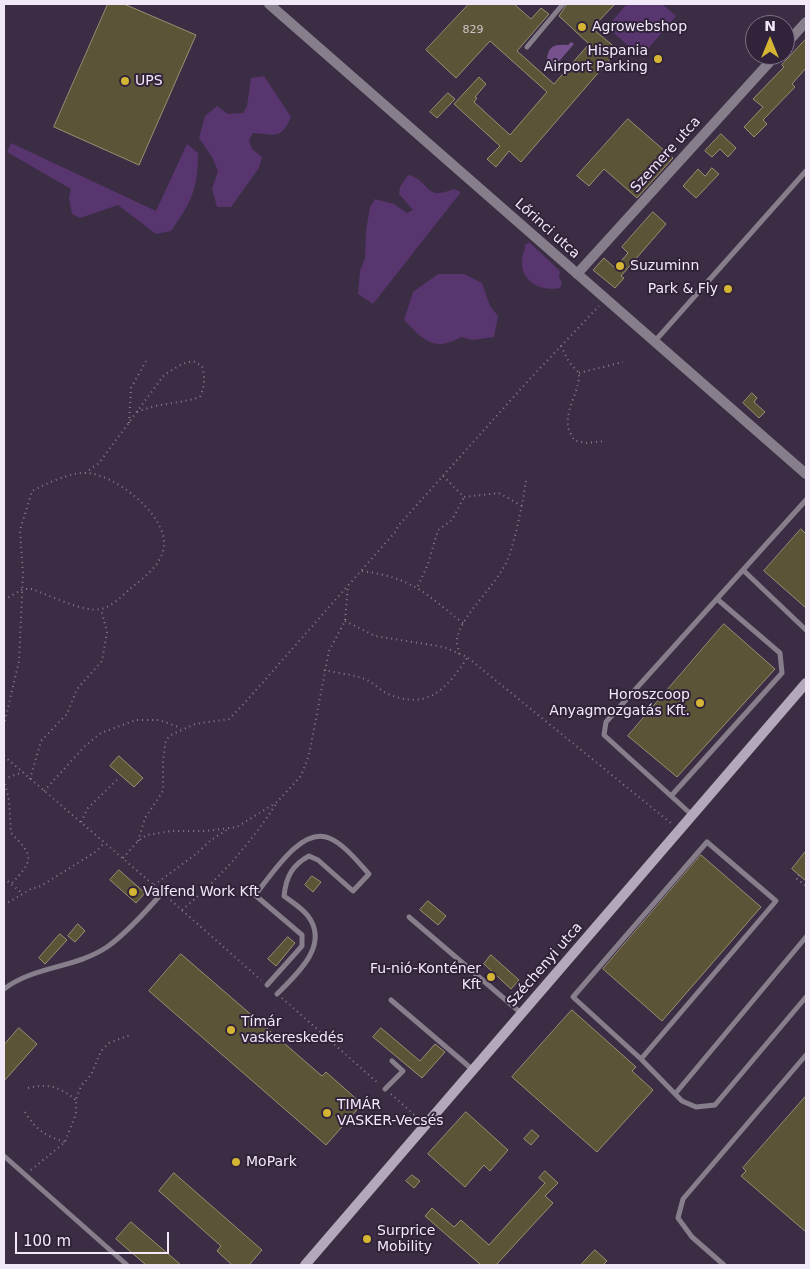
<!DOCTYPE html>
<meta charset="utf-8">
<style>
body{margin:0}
#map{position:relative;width:810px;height:1269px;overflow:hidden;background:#3b2d44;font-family:"DejaVu Sans",sans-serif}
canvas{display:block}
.frame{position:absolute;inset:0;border:5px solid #f2e9f8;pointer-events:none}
.north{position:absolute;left:745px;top:15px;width:50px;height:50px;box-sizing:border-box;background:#31233a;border:1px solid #7e7286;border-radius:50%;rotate:0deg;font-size:14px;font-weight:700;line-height:20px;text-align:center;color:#f2e9f8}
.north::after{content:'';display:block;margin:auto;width:18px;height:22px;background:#d5b534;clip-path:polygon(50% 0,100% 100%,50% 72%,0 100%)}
.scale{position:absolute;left:15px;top:1232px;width:154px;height:22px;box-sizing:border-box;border:2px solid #f2e9f8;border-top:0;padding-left:6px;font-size:15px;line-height:18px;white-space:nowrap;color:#f2e9f8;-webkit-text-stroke:4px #31233a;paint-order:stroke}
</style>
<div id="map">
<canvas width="810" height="1269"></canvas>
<div class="frame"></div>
<div class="north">N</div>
<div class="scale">100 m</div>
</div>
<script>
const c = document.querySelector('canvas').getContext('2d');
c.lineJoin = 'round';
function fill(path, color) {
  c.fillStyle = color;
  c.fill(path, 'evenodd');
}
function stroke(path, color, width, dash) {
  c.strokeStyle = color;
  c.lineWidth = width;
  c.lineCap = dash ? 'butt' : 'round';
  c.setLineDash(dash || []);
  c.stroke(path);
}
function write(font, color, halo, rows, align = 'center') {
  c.font = font + ' "DejaVu Sans",sans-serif';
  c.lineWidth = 4;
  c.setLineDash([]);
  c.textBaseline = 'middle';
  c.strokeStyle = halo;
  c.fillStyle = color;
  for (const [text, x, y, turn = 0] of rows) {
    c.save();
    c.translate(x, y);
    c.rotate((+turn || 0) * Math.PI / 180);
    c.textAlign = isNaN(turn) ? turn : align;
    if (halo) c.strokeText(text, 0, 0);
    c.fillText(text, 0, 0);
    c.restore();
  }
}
fill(new Path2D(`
 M627,4H662L676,16L641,57L607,27Z
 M264,76L291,117C280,141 276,134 253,133L249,140L252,149L262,157L259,168L231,207H217L212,189L218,171L212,157L199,138L205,116L217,106L228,114L243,113L247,106L251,78Z
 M11,143L156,211L187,144L198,153C198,189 191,203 171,231L156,234L118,205L80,218L72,214L69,198L71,189L7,152Z
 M408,175C431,180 423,202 454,189L461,192L373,304L358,294L360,271L365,258L366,231L370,207L375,199L394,204L407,213L413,210L399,194L400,187Z
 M529,242L560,271L559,277L562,283L560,288C542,292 520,282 522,260C522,255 525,251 525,245Z
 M438,274H464L482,283L490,306L498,316L494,337L472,340L461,337C433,353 423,339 404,320L413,292Z`), '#59356f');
fill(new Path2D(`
 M571,42L574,44L554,67L547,59C548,45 556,44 568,45Z`), '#76518d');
const building = new Path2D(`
 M108,4H124L196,35L139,165L54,127Z
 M469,4H514L531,19L541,8L549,14L517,51L554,84L589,44L559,16L567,4H615L592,28L618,50L521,162L509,151L496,167L487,159L500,146L454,104L479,77L486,84L475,97L477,98L474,102L510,135L547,92L490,41L456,78L426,50Z
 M806,39V68L792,84L795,87L763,120L767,124L754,137L744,127L763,107L753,99L784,67L782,65Z
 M448,93L455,99L437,118L430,112Z
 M628,119L673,158L637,198L604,169L589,186L577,176Z
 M721,134L736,148L728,157L720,149L712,157L705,151Z
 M712,168L719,174L696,198L683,186L698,169L705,176Z
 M653,212L666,224L621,276L624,278L615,288L593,270L604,258L615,268L628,253L622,247Z
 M752,393L757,398L754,402L765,412L759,418L743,403Z
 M801,529L806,534V608L764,571Z
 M724,624L775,669L677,777L628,736Z
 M119,756L143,778L134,787L110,766Z
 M806,851V881L792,869Z
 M701,855L761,907L662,1021L603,969Z
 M119,870L145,893L136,903L110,880Z
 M312,876L321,882L313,892L305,885Z
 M428,901L446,916L438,925L420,910Z
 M78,924L85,931L75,942L68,936Z
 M60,934L67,940L45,964L39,958Z
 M288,937L295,943L276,966L268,959Z
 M181,954L322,1076L326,1072L362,1104L326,1145L149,991Z
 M491,955L519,980L511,989L484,964Z
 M572,1010L636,1067L632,1071L653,1090L597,1152L512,1077Z
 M19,1028L37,1044L4,1081V1045Z
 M381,1028L420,1061L435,1044L445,1052L422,1078L373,1037Z
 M806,1096V1232L741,1176L746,1171L743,1168Z
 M466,1112L508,1150L490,1171L484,1165L465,1187L428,1154Z
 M532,1130L539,1136L531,1145L524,1139Z
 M545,1171L558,1183L545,1196L553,1203L496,1265H481L425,1216L432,1208L454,1227L461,1220L489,1245L545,1183L539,1178Z
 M174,1173L262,1250L249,1265H232L217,1251L221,1246L159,1191Z
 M412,1175L420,1181L414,1188L406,1181Z
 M131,1222L181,1265H146L116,1239Z
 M595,1250L607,1261L603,1265H581Z`);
fill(building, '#5c5437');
stroke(building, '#999071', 1);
stroke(new Path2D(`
 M561,346L569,362L579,373C580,391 566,407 568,425C568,430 572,436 574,440L585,443L606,441
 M579,373L623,362
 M129,423L131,388L146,361
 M85,473L99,463L164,375L182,364L193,361L202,366C205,377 205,386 200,397C179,404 158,403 137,412
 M443,476L464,497L499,493L522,506
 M362,571C413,578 425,593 464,624
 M418,586L428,564L438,530L452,520L464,497
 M4,600L23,589H32C49,595 84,613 101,609C113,606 123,595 132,587C145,577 162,564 164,546C167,515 115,474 86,473C70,472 46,484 32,491L20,530L23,574L19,661L4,725
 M345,621L375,636L444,647L467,657L672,824
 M459,654C459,649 456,643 457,638C463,612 499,584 509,556C517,532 522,506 526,481
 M324,670C336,673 350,674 362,678C372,681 379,690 388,694C428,711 447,688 467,658
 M4,756L156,887
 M4,779L9,800L11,833C34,856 34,860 11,884
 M4,779L23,772
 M30,779L41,741L67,714L77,689L102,661L107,632L101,609
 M44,791L85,746L101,733L136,720H159L181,728
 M81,822L88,808L119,778
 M138,841L145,818L163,791V760L166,740L171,735L195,724L229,719L242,706L396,531L398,526L527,382L599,306
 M123,858L138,841L147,835L171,831H206L237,827L277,802L301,776L309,755L329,651L345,621L348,585
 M799,875L796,878L806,886
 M4,878L23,894
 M154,885L196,854L211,840L230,828
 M167,897L261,980
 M4,905L31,889L41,886L97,851L105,842
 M182,910C218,880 250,844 276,804
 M282,998L379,1084
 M28,1088C48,1083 60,1087 76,1100
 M391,1094L419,1119
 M25,1112C37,1131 44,1135 65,1142
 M31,1170L65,1142L76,1114V1100L81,1086L91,1075L101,1051L109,1043L130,1035`), '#897d91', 2, [1, 4]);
stroke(new Path2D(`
 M527,47L563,4
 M655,341L806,171
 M743,570L806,630
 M671,796L782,673L780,653L717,599
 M692,815L604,735L606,722L806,500
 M409,917L521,1013
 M267,985L302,946V935L255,895C271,876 301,826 329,838C344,844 358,862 369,874L353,891L318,860L309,856C292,865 286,877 284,896C292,902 302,908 308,916C330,945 297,974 277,994
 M4,989C34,966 76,968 107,947C124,935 149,908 162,893
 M391,1000L473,1070
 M641,1059L573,997L707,842L776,901L641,1059L682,1101L696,1107L715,1105L806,997
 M385,1089L403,1071L392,1061
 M675,1094L806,937
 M4,1156L127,1265
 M724,1265L692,1237L678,1218L683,1199L806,1055`), '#867f8b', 5);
stroke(new Path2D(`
 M269,4L806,474
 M785,45L806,22
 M577,274L776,55`), '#867f8b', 10);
stroke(new Path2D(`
 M305,1265L806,683`), '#b4a9bc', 10);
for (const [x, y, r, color] of [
 [582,27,5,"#d5b534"],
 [658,59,5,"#d5b534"],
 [125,81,5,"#d5b534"],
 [620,266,5,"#d5b534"],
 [728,289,5,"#d5b534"],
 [700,703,5,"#d5b534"],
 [133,892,5,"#d5b534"],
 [491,977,5,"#d5b534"],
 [231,1030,5,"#d5b534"],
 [327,1113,5,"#d5b534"],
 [236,1162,5,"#d5b534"],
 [367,1239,5,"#d5b534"]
]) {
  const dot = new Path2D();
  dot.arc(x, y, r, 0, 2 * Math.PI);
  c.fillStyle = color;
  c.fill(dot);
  stroke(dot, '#31233a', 2);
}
write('11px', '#ccc4c8', null, [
 ["829",473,30]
]);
write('14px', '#f2e9f8', '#31233a', [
 ["Agrowebshop",592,27],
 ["Hispania",648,51,"right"],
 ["Airport Parking",648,67,"right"],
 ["UPS",135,81],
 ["Suzuminn",630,266],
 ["Park & Fly",718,289,"right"],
 ["Horoszcoop",690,695,"right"],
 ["Anyagmozgatás Kft.",690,711,"right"],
 ["Valfend Work Kft",143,892],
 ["Fu-nió-Konténer",481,969,"right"],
 ["Kft",481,985,"right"],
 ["Tímár",241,1022],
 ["vaskereskedés",241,1038],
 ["TIMÁR",337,1105],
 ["VASKER-Vecsés",337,1121],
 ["MoPark",246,1162],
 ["Surprice",377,1231],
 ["Mobility",377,1247]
], 'left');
write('14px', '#f2e9f8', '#31233a', [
 ["Szemere utca",666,155,-48],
 ["Lőrinci utca",547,229,42],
 ["Széchenyi utca",545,965,-49]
]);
</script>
